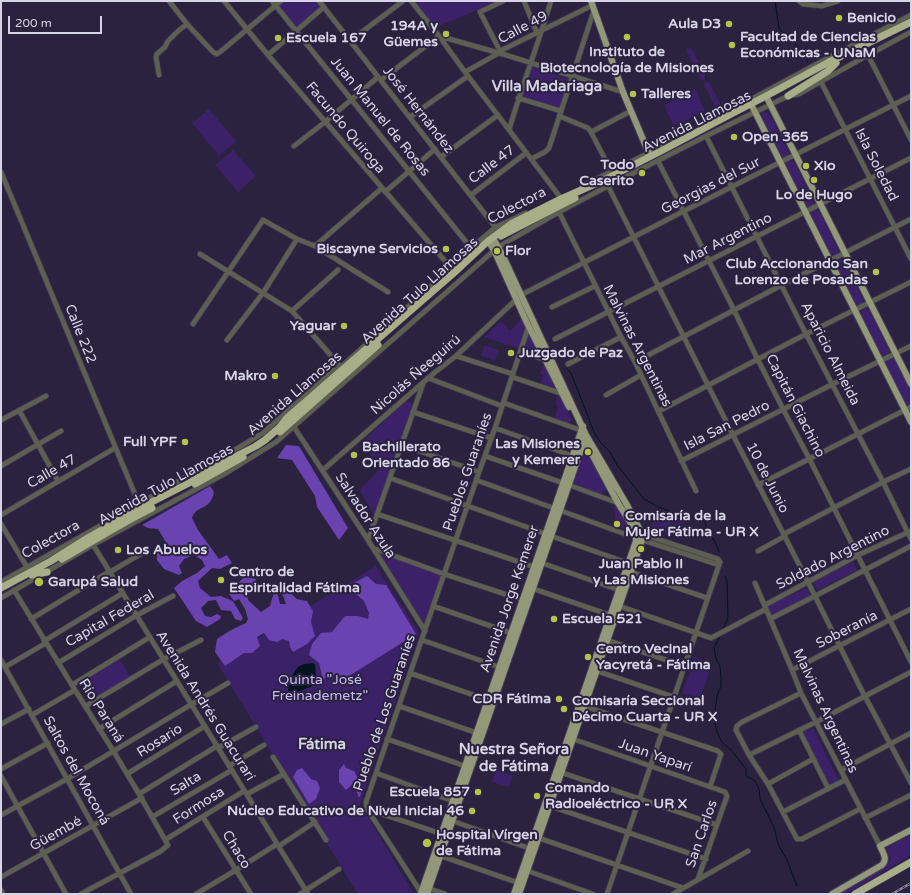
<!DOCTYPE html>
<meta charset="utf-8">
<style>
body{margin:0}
#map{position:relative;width:912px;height:895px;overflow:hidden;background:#2a223f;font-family:"Varela Round",sans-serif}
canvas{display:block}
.frame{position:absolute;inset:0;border:2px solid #d8d4e7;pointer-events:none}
.scale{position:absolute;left:8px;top:16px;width:94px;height:18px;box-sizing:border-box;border:2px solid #d8d4e7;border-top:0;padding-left:5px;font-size:12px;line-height:14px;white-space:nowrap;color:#d8d4e7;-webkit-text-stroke:3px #2a223f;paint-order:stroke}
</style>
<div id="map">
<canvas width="912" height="895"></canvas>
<div class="frame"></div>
<div class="scale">200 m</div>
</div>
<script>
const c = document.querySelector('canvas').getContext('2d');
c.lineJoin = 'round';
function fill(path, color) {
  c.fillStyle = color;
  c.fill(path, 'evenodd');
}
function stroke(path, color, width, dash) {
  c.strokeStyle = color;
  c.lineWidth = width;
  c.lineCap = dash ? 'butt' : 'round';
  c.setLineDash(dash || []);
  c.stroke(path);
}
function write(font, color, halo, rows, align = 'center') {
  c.font = font + ' "Varela Round",sans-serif';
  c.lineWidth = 4;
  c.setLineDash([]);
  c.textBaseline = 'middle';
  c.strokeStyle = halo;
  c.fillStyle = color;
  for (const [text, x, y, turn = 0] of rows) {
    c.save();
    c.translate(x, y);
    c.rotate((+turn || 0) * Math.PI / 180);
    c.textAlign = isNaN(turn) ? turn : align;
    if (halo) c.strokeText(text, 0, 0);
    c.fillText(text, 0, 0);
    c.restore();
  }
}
fill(new Path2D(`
 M284,1H316L321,7L295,29L277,6Z
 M414,1H499L434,28Z
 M690,48L692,49L705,76V78L703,80L701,79L687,52V49Z
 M532,67L569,79L560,109L523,97Z
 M707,82H709L720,103V106L717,107L715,106L704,85V83Z
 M695,89L705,111L674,126L664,105Z
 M209,109L236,141L219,156L192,123Z
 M764,111L769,114L789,153L788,157L782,159L780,157L761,118L762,113Z
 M233,150L256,176L238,192L215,165Z
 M789,160L794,162L813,201V206C809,208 808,208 805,206L785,167L786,162Z
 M814,208L819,211L838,250L837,254C834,256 833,257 830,254L810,215L811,210Z
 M839,258L844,260L863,300V304C860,306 858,307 855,304L836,265L837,260Z
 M865,308L870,311L889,350L888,354C885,356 884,357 881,354L861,315L862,310Z
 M522,318L527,326L520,349L484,337L501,321L510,331Z
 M528,335H531L540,355L538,356L525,351L524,348Z
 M484,345L498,350L495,360L481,356Z
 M894,357L897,360L911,388V406L908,407L905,406L884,364L887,360Z
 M544,362L556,388L555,389L540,385L543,375L540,374Z
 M559,394L572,421L568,424L554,419L558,408L556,403Z
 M406,401L413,404L374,516L360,490L381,467L361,443Z
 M586,454L591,457L608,488L603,493L600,494L571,482L579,455Z
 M616,503L635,530H625L619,527L621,521L615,519V513L614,509Z
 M656,512L684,521L679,537L651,528Z
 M382,554L441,575L424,623H422L380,555Z
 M853,562L857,570L817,590L813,582Z
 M376,566L419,633L360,804L414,894H358L217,663Z
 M807,588L810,596L772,615L767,606Z
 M118,657L131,678L95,698L84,679Z
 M695,657L712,663L700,699L682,693Z
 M813,728L839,781L830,785L803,732Z
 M496,770L513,776L509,787L492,782Z
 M911,835V855L847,894H835L891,860L886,848Z`), '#3b2168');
fill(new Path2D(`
 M286,445L299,446L348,528L339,540L317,507L315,496L292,460L277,458Z
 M210,486L214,492C210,512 197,504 192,518L198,530L219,559L227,555L232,563L220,569L212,568L198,581L200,588L211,597L221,596L233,601L243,618L241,621L235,619L231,611L221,610L216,600L208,601L201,608L205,616L211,617L217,614L221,616L220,619L207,627L196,621L174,588L182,581L197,573L205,566L202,560L194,555L184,559L179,566L182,573L179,575L164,569L157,560V552L163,549L167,544L158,529L148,528L142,525Z
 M367,576L376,584L386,585L416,634L341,681L337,676L329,675L323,680L319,663L309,655L312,644L321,633L332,632L345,616H358L368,619L369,613L364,601L356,594L354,583Z
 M243,578H250L256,579L254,585L246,590L248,600L261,612L270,606L274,592L278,595L280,604H286L282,593L286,589L297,599L307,601L313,611L311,622L315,636L307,644L293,652L290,647L289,641L282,639L277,642L269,640L264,633L257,637L260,646L252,653H244L225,666L215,652L217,639L231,630L246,623L248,619L245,609L239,599L234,601L229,594L230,588L237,584Z
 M344,764L346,768L354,771L363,789L359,798L354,783L346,790L339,782V770Z
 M302,768L311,779L317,781L320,788L316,799L309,804L293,777L297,770Z`), '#6943b0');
fill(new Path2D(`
 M312,663L315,664L316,677L315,682L313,686L297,692L290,693L288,690C290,682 293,668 302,665C305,663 308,664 312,663Z`), '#03141f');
stroke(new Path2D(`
 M775,1L779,28L786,37L791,39L804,53L808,62
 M567,369L571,373L594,432L601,443L610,452L617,465L644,499L658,507L684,516L695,517L704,520L708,531L715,542L719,552
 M723,630L728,617L727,581L725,576
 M721,634L714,648L716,659L720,666L721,679V686L717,696L714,717L717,732L721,741L731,750L746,769V776L755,781L759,789L760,799L774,827L778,844L787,860L797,886`), '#03141f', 1);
const minor = new Path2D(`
 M169,1L187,24L213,52L217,54L220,52L281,1
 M224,1L268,55L451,268
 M272,1L471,248
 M319,1L496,228
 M411,1L439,36L465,72L560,197
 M524,1L537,33
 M799,1L803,4L822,6L838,1
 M439,36L506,55L623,92
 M350,41L403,1
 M500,51L480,12L503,1
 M268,55L324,7
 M868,55L911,140
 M465,72L499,53L500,51L593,5
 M159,75L156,57L157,54L165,47L168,41L178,31L187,24
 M381,80L439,36
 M821,82L911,259
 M518,98L561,111
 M559,116L588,128L591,132L612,173
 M410,117L468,76
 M709,122L828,58L911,15
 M509,130C522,86 538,44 551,1
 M591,132L631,111
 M706,136L806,334L883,482L911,539
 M294,146L325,122L378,77
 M441,157L498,115
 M531,159L545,152L549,148L594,10
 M658,161L734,310L753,350L783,409L809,458L911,662
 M1,172L139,504
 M607,184L733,435L808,582L860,687L911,783
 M582,186L675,140
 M385,192L435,149
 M471,195L526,153
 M559,212L621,337L635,362L696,491
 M315,246L382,188
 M200,254L263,293L292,311L341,367
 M552,307L595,286
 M292,311L338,270
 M193,324L263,220L297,239L315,246L388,292
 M555,339L911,158
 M227,340L263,293L297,239
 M521,352L546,360
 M456,356L513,374
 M635,362L782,285L911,219
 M568,364L621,337
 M512,377L563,394
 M428,378L502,406
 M606,395L641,375
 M504,403L583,431
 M19,410L58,481
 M659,411L806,334L911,282
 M413,412L491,438
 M1,420L46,396
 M292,424L368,540L425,631
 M495,428L573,456
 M402,445L479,472
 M485,456L563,483
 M681,461L833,384L911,346
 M1,466L61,431
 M323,470L434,373L456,356L521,295L684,211L911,96
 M390,478L546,534
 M476,480L625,534L635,535
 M569,485L618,503
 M758,485L911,407
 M377,514L534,567
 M1,515L115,448
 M1,524L27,567
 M642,534L718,559L720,562
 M784,534L883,482L911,469
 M551,536L628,563
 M368,540L423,384
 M642,540L716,564L720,562
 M92,543L308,894
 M373,548L444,574L523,600
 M758,551L785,536
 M542,563L619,590
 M110,572L144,552
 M631,572L707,598
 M1,582L156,494L187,476L218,460L263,433L333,371L341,367L451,268L471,248L496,227L526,213
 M755,583L792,670L801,693L880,846
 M531,588L613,616
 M14,590L75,690L114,752L139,794L168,845L161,851L81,894
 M1,598L98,542L226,473L276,442L498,247L559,212L608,186L706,136L788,96L799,94L868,55L911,32
 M765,605L858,555L911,531
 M433,606L511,633
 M619,606L711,638L766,609
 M31,619L110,571
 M770,619L815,596L911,546
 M422,640L502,668
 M607,640L684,666
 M44,641L123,593
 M1,660L131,894
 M58,663L137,615L173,596
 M5,667L46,643
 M594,670L674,697
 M792,670L911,609
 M410,673L488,700
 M72,685L150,637
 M801,693L742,722L737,726L736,730L749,755L768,784L797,839H802L860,809
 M86,706L164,659L201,640
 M399,706L477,733
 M584,706L718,751L721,754L710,787
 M32,715L75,690
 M1,724L29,709
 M99,729L177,681
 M799,730L828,788
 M387,739L465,766
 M573,739L725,792L727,796L698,879
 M218,748L256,727
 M749,755L816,722L911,672
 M273,757L326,840
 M229,766L264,745
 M1,769L48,743
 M841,770L911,733
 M560,772L717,825
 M376,773L453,801
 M127,774L205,726
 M1,776L66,894
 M768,784L813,759
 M139,794L217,746
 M247,794L284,774
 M550,806L706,859
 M367,809L442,834
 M783,812L845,780
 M1,815L67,779L192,704L228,683
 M152,817L232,770
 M203,817L251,894
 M865,818L911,795
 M450,820L531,849
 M536,837L683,888
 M165,840L244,791
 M279,846L315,822
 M441,856L519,883
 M525,870L593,894
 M1,877L142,798
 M427,888L445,894
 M1,890L3,894
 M196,894L236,870L277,844
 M300,894L339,869
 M422,894L388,841L367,809L366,802L479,472L495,428L529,325
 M607,894L720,562
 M673,894L748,851`);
const major = new Path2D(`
 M591,1L623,92L650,156
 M766,96L911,384
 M751,104L911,422
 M493,238L503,256L586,435L627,505L642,534V540L631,572L519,894
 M488,241L494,250L527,323L569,407
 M421,893L583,426
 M427,894L585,438
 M514,894L636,541L635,530L618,503L585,441
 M832,894L882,865C888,859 883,853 880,846L911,830`);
const highway = new Path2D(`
 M788,96L828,71L836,63
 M501,236L575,198
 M280,432L378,345
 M195,484L243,457
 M62,559C92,542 121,523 152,508
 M32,575L47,572
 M1,588L51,561L86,539L140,508L189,483L221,464L256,446L265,440L280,427L287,418L457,270L488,241L511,224L561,199L604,180L661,151L733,113L766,96L829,62L911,22
 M855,894L911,862`);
stroke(minor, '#463e5a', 6);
stroke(major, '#463e5a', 8);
stroke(highway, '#463e5a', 8);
stroke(minor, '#5d6051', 4.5);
stroke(major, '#939878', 6);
stroke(highway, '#a8ae88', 7);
const rail = new Path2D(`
 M892,894L911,883`);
stroke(rail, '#8d879f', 2.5);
stroke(rail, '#2a223f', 1, [3]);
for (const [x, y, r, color] of [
 [839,18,4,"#b4c24a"],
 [729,24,4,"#b4c24a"],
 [446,34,4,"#b4c24a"],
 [627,37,4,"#b4c24a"],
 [278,38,4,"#b4c24a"],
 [732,45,4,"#b4c24a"],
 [633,94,4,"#b4c24a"],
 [734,137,4,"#b4c24a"],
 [806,166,4,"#b4c24a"],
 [642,173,4,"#b4c24a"],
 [814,180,4,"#b4c24a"],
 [446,249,4,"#b4c24a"],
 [497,251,4,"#b4c24a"],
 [876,272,4,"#b4c24a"],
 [344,326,4,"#b4c24a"],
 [511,353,4,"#b4c24a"],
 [275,376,4,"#b4c24a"],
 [185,442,4,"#b4c24a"],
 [588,452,4,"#b4c24a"],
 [354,455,4,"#b4c24a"],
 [617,524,4,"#b4c24a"],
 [641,549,4,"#b4c24a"],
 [118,550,4,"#b4c24a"],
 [221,580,4,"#b4c24a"],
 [39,582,5,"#b4c24a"],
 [554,619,4,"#b4c24a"],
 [588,657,4,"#b4c24a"],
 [559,699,4,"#b4c24a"],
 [564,709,4,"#b4c24a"],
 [478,792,4,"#b4c24a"],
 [537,796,4,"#b4c24a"],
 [472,811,4,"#b4c24a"],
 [427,843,5,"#b4c24a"]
]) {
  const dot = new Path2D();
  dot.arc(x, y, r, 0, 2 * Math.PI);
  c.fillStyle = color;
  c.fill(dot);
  stroke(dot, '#2a223f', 1.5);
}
write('bold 14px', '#d8d4e7', '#2a223f', [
 ["Benicio",847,18],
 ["Aula D3",721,24,"right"],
 ["194A y",438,26,"right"],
 ["Güemes",438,42,"right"],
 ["Facultad de Ciencias",740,37],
 ["Económicas - UNaM",740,53],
 ["Escuela 167",286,38],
 ["Instituto de",627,52,"center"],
 ["Biotecnología de Misiones",627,68,"center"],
 ["Talleres",641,94],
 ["Open 365",742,137],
 ["Todo",634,165,"right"],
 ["Caserito",634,181,"right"],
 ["Xio",814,166],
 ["Lo de Hugo",814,195,"center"],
 ["Biscayne Servicios",438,249,"right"],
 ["Flor",505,251],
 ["Club Accionando San",868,264,"right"],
 ["Lorenzo de Posadas",868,280,"right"],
 ["Yaguar",336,326,"right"],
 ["Juzgado de Paz",519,353],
 ["Makro",267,376,"right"],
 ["Full YPF",177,442,"right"],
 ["Las Misiones",580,444,"right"],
 ["y Kemerer",580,460,"right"],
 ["Bachillerato",362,447],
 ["Orientado 86",362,463],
 ["Comisaría de la",625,516],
 ["Mujer Fátima - UR X",625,532],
 ["Los Abuelos",126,550],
 ["Juan Pablo II",641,564,"center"],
 ["y Las Misiones",641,580,"center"],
 ["Centro de",229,572],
 ["Espiritalidad Fátima",229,588],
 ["Garupá Salud",48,582],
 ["Escuela 521",562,619],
 ["Centro Vecinal",596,649],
 ["Yacyretá - Fátima",596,665],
 ["CDR Fátima",551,699,"right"],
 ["Comisaría Seccional",572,701],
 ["Décimo Cuarta - UR X",572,717],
 ["Comando",545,788],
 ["Radioeléctrico - UR X",545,804],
 ["Escuela 857",470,792,"right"],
 ["Núcleo Educativo de Nivel Inicial 46",464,811,"right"],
 ["Hospital Vírgen",436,835],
 ["de Fátima",436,851]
], 'left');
write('14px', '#d8d4e7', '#2a223f', [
 ["Calle 49",523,28,-28],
 ["José Hernández",418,110,52],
 ["Juan Manuel de Rosas",380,117,51],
 ["Avenida Llamosas",697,122,-27],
 ["Facundo Quiroga",345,128,50],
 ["Calle 47",492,165,-37],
 ["Isla Soledad",876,165,63],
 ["Georgias del Sur",711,186,-27],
 ["Colectora",517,206,-27],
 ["Mar Argentino",728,239,-27],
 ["Avenida Tulo Llamosas",420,291,-42],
 ["Calle 222",80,334,68],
 ["Malvinas Argentinas",637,346,63],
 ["Aparicio Almeida",830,354,63],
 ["Nicolás Ñeeguirú",416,375,-41],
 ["Avenida Llamosas",295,394,-41],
 ["Capitán Giachino",795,406,63],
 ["Isla San Pedro",727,426,-27],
 ["Calle 47",52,472,-30],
 ["Pueblos Guaraníes",468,472,-71],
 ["10 de Junio",767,478,63],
 ["Avenida Tulo Llamosas",166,485,-29],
 ["Salvador Azula",365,516,57],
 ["Colectora",51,540,-29],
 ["Soldado Argentino",833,558,-27],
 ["Avenida Jorge Kemerer",510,599,-71],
 ["Capital Federal",110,619,-30],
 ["Soberanía",847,630,-27],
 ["Avenida Andrés Guacurarí",205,706,58],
 ["Río Paraná",101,711,58],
 ["Malvinas Argentinas",825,711,65],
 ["Pueblo de Los Guaraníes",385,713,-71],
 ["Rosario",160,741,-32],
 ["Juan Yaparí",655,756,19],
 ["Saltos del Moconá",76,771,61],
 ["Salta",186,784,-31],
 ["Formosa",199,806,-32],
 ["Güembé",56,834,-29],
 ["San Carlos",702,834,-71],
 ["Chaco",236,850,59]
]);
write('14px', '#c5b8f0', '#2a223f', [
 ["Quinta \"José",320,680],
 ["Freinademetz\"",320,696]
]);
write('bold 15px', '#d8d4e7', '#2a223f', [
 ["Villa Madariaga",547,87],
 ["Fátima",322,745],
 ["Nuestra Señora",514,750],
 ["de Fátima",514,767]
]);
</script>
